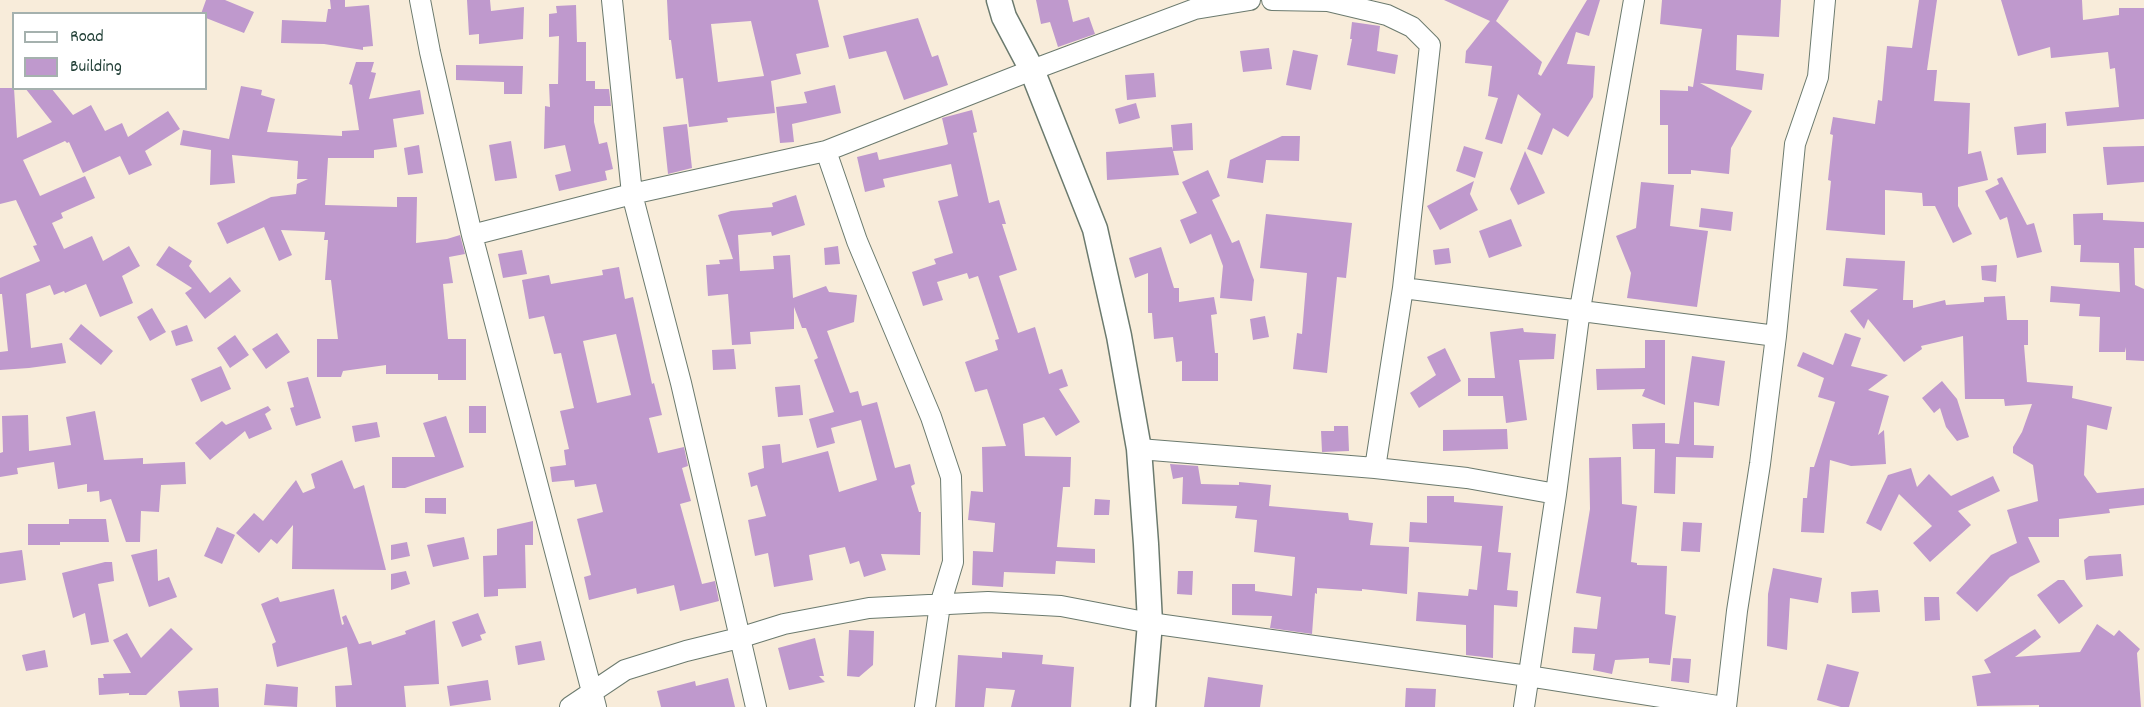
<!DOCTYPE html>
<style>
body{margin:0}
#map{position:relative;width:2144px;height:707px;overflow:hidden;background:#f8ecda;font-family:Dekko,sans-serif}
canvas{display:block}
.legend{position:absolute;left:12px;top:12px;width:195px;height:78px;box-sizing:border-box;background:#fff;border:2px solid #a5b1ae;margin:0;padding:8px 10px;list-style:none;font-size:18px;color:#1f3d34}
.legend li{display:flex;align-items:center;gap:12px;height:30px}
.legend b{width:30px;border:2px solid #a5b1ae}
</style>
<div id="map">
<canvas width="2144" height="707"></canvas>
<ul class="legend">
<li><b style="height:8px;background:#fff"></b>Road</li>
<li><b style="height:16px;background:#bf99cd"></b>Building</li>
</ul>
</div>
<script>
const c = document.querySelector('canvas').getContext('2d');
c.lineJoin = 'round';
function fill(path, color) {
  c.fillStyle = color;
  c.fill(path, 'evenodd');
}
function stroke(path, color, width, dash) {
  c.strokeStyle = color;
  c.lineWidth = width;
  c.lineCap = dash ? 'butt' : 'round';
  c.setLineDash(dash || []);
  c.stroke(path);
}
fill(new Path2D(`
 M206,0H225L254,12L244,33L206,18V14H201Z
 M330,0H345V7L369,5L373,46L363,47V50L324,44L281,43L282,20L326,22L328,9H331Z
 M467,0H490L491,11L524,7L523,39L479,44V34L469,35Z
 M667,0H818L829,47L796,54L801,74L771,81L775,113L727,118L728,122L689,127L683,78L676,79L671,40H669ZM751,21L764,76L718,82L711,24Z
 M1036,0H1068L1073,22L1089,17L1095,34L1058,47L1050,22L1041,24Z
 M1444,0H1509L1496,21L1542,62L1538,74L1541,76L1587,0H1600L1589,36L1576,32L1567,64L1595,66L1593,97L1568,137L1553,128L1542,155L1527,149L1541,114L1518,94L1502,144L1485,139L1498,98L1488,96L1492,66L1465,63L1466,51L1490,21Z
 M1662,0H1781L1779,37L1737,35L1736,70L1764,74L1762,90L1700,83L1752,111L1731,148L1729,174L1691,170V174H1668V125H1660V90L1688,91V86L1693,87L1702,29L1660,24Z
 M1919,0H1937L1927,70H1937L1934,101L1970,103L1968,154L1981,151L1988,180L1958,187V206L1972,234L1953,243L1935,206H1923L1922,193L1885,190V235L1826,230L1831,181L1828,180L1833,135L1830,134L1833,117L1875,124L1878,100L1882,101L1887,46L1912,48Z
 M2001,0H2082L2083,20L2119,15V8H2144V119L2067,126L2065,112L2119,107L2115,68L2110,69L2108,52L2051,58L2050,47L2018,56Z
 M576,5L577,42H586V81H595V89H609L611,106H594V122L599,144L607,142L613,169L605,171L607,180L559,191L555,175L571,171L565,145L544,149L545,106L550,107L549,84H558L559,36L549,37V14L557,13L556,6Z
 M918,18L932,57L938,55L948,85L904,100L886,51L849,59L843,36Z
 M1352,22L1380,26L1377,51L1398,55L1395,74L1347,65L1352,39H1350Z
 M1269,48L1272,69L1243,72L1240,51Z
 M1293,50L1318,55L1311,90L1286,85Z
 M356,62H374L371,72L376,73L369,99L420,90L424,114L393,119L397,147L374,150V158H328L325,205L397,207V197H417L416,243L447,239L460,235L465,254L449,257L453,283L443,284L448,339H466V380H438V374H386V365L343,371L341,377H317V339H338L331,280H325L328,240H324L325,232L281,230L292,255L279,261L264,227L227,244L217,223L271,197L296,194L297,184L308,179H297L298,161L232,155L235,183L210,185L211,150L180,145L183,130L229,139L241,86L262,90L261,95L275,99L267,132L342,136V131L359,130L352,85L349,84Z
 M456,65L523,66L522,94H504V82L456,80Z
 M1154,73L1156,97L1127,100L1125,75Z
 M835,85L841,113L792,124L794,142L780,143L776,107L807,103L804,92Z
 M0,88H14L17,138L52,122L25,88H51L73,115L91,105L105,131L122,123L128,137L168,111L180,129L145,151L152,165L129,175L120,156L83,173L69,142L67,143L65,141L23,160L40,196L85,176L95,198L61,213L63,218L52,223L64,249L92,236L103,261L129,246L140,266L122,276L133,303L100,317L86,284L65,293L64,291L54,295L50,285L26,294L31,348L62,343L66,363L29,368L0,370V352L8,351L2,294H0V278L40,261L33,246L37,245L16,200L0,204Z
 M1136,103L1140,118L1119,124L1115,109Z
 M972,110L977,132L973,133L989,203L999,200L1006,224H1002L1017,270L999,276L1018,333L1035,327L1049,374L1062,369L1068,386L1059,389L1080,422L1056,436L1044,417L1023,424L1025,456L1071,457L1070,487H1063L1057,547L1095,549V563L1056,561L1055,574L1004,572L1003,587L972,585L973,551L993,552L995,523L968,520L971,491L983,492L982,447L1006,446L987,389L975,392L965,362L998,350L995,340L999,339L978,276L969,279L967,273L937,282L943,300L923,306L912,272L936,264L934,259L953,253L938,201L958,196L951,164L883,179L885,187L865,192L857,157L877,152L879,160L946,145L948,144L942,118Z
 M1192,123L1193,150L1173,151L1179,175L1107,180L1106,152L1172,147L1173,150L1171,125Z
 M2046,123V153L2017,155L2014,127Z
 M687,124L692,168L668,174L663,127Z
 M1282,136H1300L1299,161L1266,160L1263,183L1227,178L1230,160Z
 M511,141L517,178L495,181L489,145Z
 M419,145L423,173L408,175L404,148Z
 M1464,146L1483,152L1475,178L1456,171Z
 M2144,146V182L2107,185L2103,147Z
 M1525,151L1545,193L1518,205L1510,189Z
 M1208,170L1220,196L1212,200L1232,243L1239,240L1254,280L1252,301L1220,298L1223,266L1211,234L1190,244L1180,220L1197,213L1182,182Z
 M2002,177L2027,225L2034,223L2042,252L2017,258L2007,217L2000,220L1985,191L1999,184L1997,179Z
 M1474,181L1470,194L1478,210L1440,230L1427,206Z
 M1641,182L1674,185L1670,226L1708,231L1697,307L1627,298L1631,273L1616,236L1636,228Z
 M796,195L805,225L772,236L771,232L738,235L740,271L774,269L773,256L790,255L793,298L826,286L829,292L857,295L854,322L827,331L850,393L858,391L862,406L877,402L895,468L910,464L915,484L911,486L919,512H921L920,555L881,554L886,570L864,577L859,561L850,564L845,547L809,555L813,580L774,587L768,553L755,556L748,520L766,516L757,485L751,487L748,473L764,468L762,446L780,444L782,463L828,451L839,492L877,480L861,420L831,428L835,443L817,448L809,419L834,412L814,360L818,358L806,328H802L794,307V329L750,332L751,344L732,345L728,294L708,296L706,265L720,264L719,260L733,259L718,215L731,211L773,207L772,203Z
 M1701,208L1733,212L1731,231L1699,227Z
 M2103,213V220L2144,222V248H2134L2135,285L2144,289V361L2126,360V347L2125,352H2099L2100,317L2079,316L2080,304L2050,302L2051,286L2120,292L2119,263L2080,262L2081,245H2074L2073,214Z
 M1266,214L1352,223L1346,278L1337,277L1327,373L1293,369L1297,333L1302,334L1307,273L1260,268Z
 M1511,219L1522,246L1489,258L1479,231Z
 M169,246L192,261L189,266L210,293L230,277L241,291L205,319L185,293L192,288L156,265Z
 M838,246L840,264L825,265L824,248Z
 M1161,247L1174,288H1179V302L1214,297L1217,314L1211,315L1215,353H1218V381H1182V361L1176,362L1173,337L1154,339L1152,313H1148V273L1135,278L1129,258Z
 M1449,248L1451,263L1435,265L1433,250Z
 M522,250L527,274L503,278L498,254Z
 M1846,258L1905,261L1903,300H1913V308L1945,300L1946,305L1984,302V297L2005,296L2007,320H2028V345H2024L2027,382L2073,386L2072,398L2112,407L2107,430L2087,425L2084,475L2097,493L2144,488V505L2109,509L2110,513L2059,519V537H2028L2040,562L2010,577L1977,612L1956,593L1991,555L2017,543L2007,510L2038,501L2033,465L2013,453V447L2022,432L2032,404L2005,406L2004,399H1965L1963,336L1921,346L1922,349L1904,362L1868,319L1864,329L1850,311L1878,289L1843,286Z
 M1997,265L1996,282L1982,280L1981,266Z
 M619,267L625,299L633,297L652,384L654,383L662,415L649,418L658,453L684,447L688,466L682,468L691,501L680,504L702,584L715,581L719,601L680,611L674,585L637,594L636,588L589,600L584,577L591,575L577,519L603,512L596,484L575,487L574,480L552,482L550,467L566,465L564,450L569,449L560,411L574,408L561,353L554,354L544,316L529,319L522,280L549,275L551,284L603,275L602,270ZM616,334L631,395L597,403L583,341Z
 M152,308L166,332L150,341L137,317Z
 M1265,316L1269,337L1253,340L1250,319Z
 M81,324L113,351L101,365L69,339Z
 M187,325L193,341L176,346L171,331Z
 M1523,328L1524,332L1556,334L1554,359L1519,360L1527,420L1506,423L1503,396H1468V378H1495L1490,332Z
 M277,333L290,352L266,369L252,349Z
 M1845,333L1861,338L1851,366L1888,375L1868,390L1889,396L1878,435L1884,430L1886,464L1851,466L1830,460L1824,533L1801,532L1803,498H1807L1810,467H1814L1835,402L1818,397L1824,378L1797,366L1803,352L1833,365Z
 M235,335L249,355L230,368L217,348Z
 M1645,340H1665V405L1642,396L1645,389L1597,390L1596,369L1645,368Z
 M1445,348L1461,381L1419,408L1410,393L1436,375L1427,357Z
 M734,349L736,369L713,370L712,350Z
 M1692,356L1725,361L1719,406L1694,402V445L1714,446L1713,458L1676,457L1675,494L1654,493L1655,449H1633L1632,424L1665,423V443L1679,444Z
 M221,366L231,389L201,402L191,379Z
 M308,377L321,418L296,426L290,408L294,407L287,382Z
 M1942,381L1957,399L1969,437L1957,441L1946,427L1940,408L1934,413L1922,398Z
 M800,385L803,415L778,417L775,387Z
 M268,406L271,410L265,414L272,429L249,439L245,431L210,460L195,443L222,421L226,425Z
 M469,406H486V433H469Z
 M95,411L104,460L143,458V464L185,462L186,484L161,485L159,512L141,511L140,542H126L111,499L100,502L99,491L87,492V484L58,489L54,462L17,468L18,474L0,477V453L3,452L2,416L28,415L29,451L71,445L66,417Z
 M446,416L464,467L405,488H392V457H435L423,423Z
 M377,422L380,437L355,442L352,426Z
 M1334,426H1348L1349,451L1322,452L1321,431H1334Z
 M1507,429L1508,449L1443,451V430Z
 M1621,457L1622,504L1637,506L1631,562L1637,563V565L1667,566L1665,614L1676,616L1670,665L1649,663V658L1615,660L1612,674L1593,670L1595,654L1572,653L1574,627L1597,629L1601,597L1576,593L1590,509L1589,458Z
 M342,460L354,489L364,485L386,570L292,569L293,525L277,544L271,539L259,553L236,533L254,513L263,521L296,480L303,493L315,488L311,474Z
 M1170,464L1198,466L1201,484L1239,485V482L1271,485L1269,506L1348,513L1349,520L1373,523L1370,545L1409,547L1407,594L1362,589V591L1317,588V594L1315,593L1312,634L1270,628L1272,616L1232,615V584H1255V591L1292,596L1295,557L1254,552L1257,520L1235,518L1237,506L1182,504L1183,477L1173,479Z
 M1911,468L1917,487L1929,474L1951,496L1993,476L2000,491L1958,511L1971,525L1930,562L1913,543L1932,526L1899,494L1881,531L1866,523L1888,475Z
 M1427,496H1454V502L1503,506L1498,552L1511,553L1507,590L1518,591L1517,607L1494,605L1493,658L1466,655V625L1416,621L1418,592L1468,596L1469,589L1477,590L1482,546L1409,542L1410,522L1427,523Z
 M425,498H446V514L425,513Z
 M1095,499L1110,500L1109,515H1094Z
 M69,519H106L109,542H60V545H28V524H69Z
 M533,521V545H525L526,588L498,589V596L484,597L483,556L497,555V529Z
 M1683,522L1702,523L1700,552L1681,551Z
 M217,527L235,535L222,564L204,556Z
 M464,537L469,559L433,567L427,545Z
 M407,542L410,556L391,560V545Z
 M157,549L158,581L169,577L177,597L149,607L131,555Z
 M22,550L26,580L0,584V553Z
 M2121,554L2123,576L2086,580L2084,560L2089,556Z
 M105,562H112L114,581L98,584L109,642L91,645L85,613L73,618L62,573Z
 M1773,568L1822,578L1818,603L1790,598L1787,650L1767,646L1768,594Z
 M406,571L410,584L391,590V574Z
 M1178,571H1193L1192,595L1177,594Z
 M2058,580H2064L2083,606L2059,624L2037,595Z
 M334,589L342,625L344,624L342,617L346,615L359,644L371,641L372,645L406,634L405,631L435,620L439,684L404,686L406,707H336L335,686L352,685L347,647L277,667L272,644L276,642L261,604L278,597L280,602Z
 M1878,590L1880,612L1852,613L1851,592Z
 M1924,597H1939L1940,620L1925,621Z
 M478,613L486,633L480,635L482,640L462,647L452,622Z
 M2097,624L2114,636L2119,630L2140,649L2137,653L2141,707H2039V705L1977,706L1972,676L1991,673L1984,660L2035,629L2041,637L2015,657L2080,652Z
 M171,628L193,649L146,695H129V693L99,695L98,678H104L103,674L131,673L113,640L127,633L141,658Z
 M849,630L874,631L873,665L859,677L847,676Z
 M815,638L824,676H819L825,682L789,690L778,648Z
 M541,641L545,660L518,665L515,646Z
 M45,650L48,667L26,671L22,655Z
 M1002,652L1043,655L1042,664L1074,667L1071,707H1011L1015,690L986,688L984,707H955L958,655L1002,658Z
 M1673,658L1691,659L1689,683L1671,681Z
 M1827,664L1859,672L1849,707H1841L1817,700Z
 M1208,677L1263,685L1260,707H1204Z
 M728,678L735,707H661L657,691L695,681L696,686Z
 M488,680L491,700L450,706L447,686Z
 M266,684L298,687L297,707L264,705Z
 M218,688L219,707H180L178,691Z
 M1406,688L1436,689L1435,707H1405Z`), '#bf99cd');
const minor = new Path2D(`
 M420,0L430,52L472,235L596,707
 M612,0L632,194L681,383L756,707
 M1272,0L1328,1L1387,15L1412,27L1430,45L1403,288L1375,468
 M826,151L857,241L931,417L951,477L953,562L940,605L925,707
 M472,235L632,194L826,151L1032,70L1195,9L1250,0
 M1403,288L1776,336
 M1139,449L1375,468L1467,478L1556,494
 M570,707L625,670L686,651L739,638L784,624L869,608L988,602L1061,606L1150,623L1528,676L1724,707
 M1524,707L1556,494L1580,309L1634,0
 M1726,707L1737,611L1760,464L1776,336L1795,144L1818,77L1825,0`);
const tertiary = new Path2D(`
 M999,0L1004,17L1032,70L1095,229L1119,336L1139,449L1146,544L1150,623L1143,707`);
stroke(minor, '#6b7a6e', 22);
stroke(tertiary, '#6b7a6e', 27);
stroke(minor, '#fff', 20);
stroke(tertiary, '#fff', 24);
</script>
